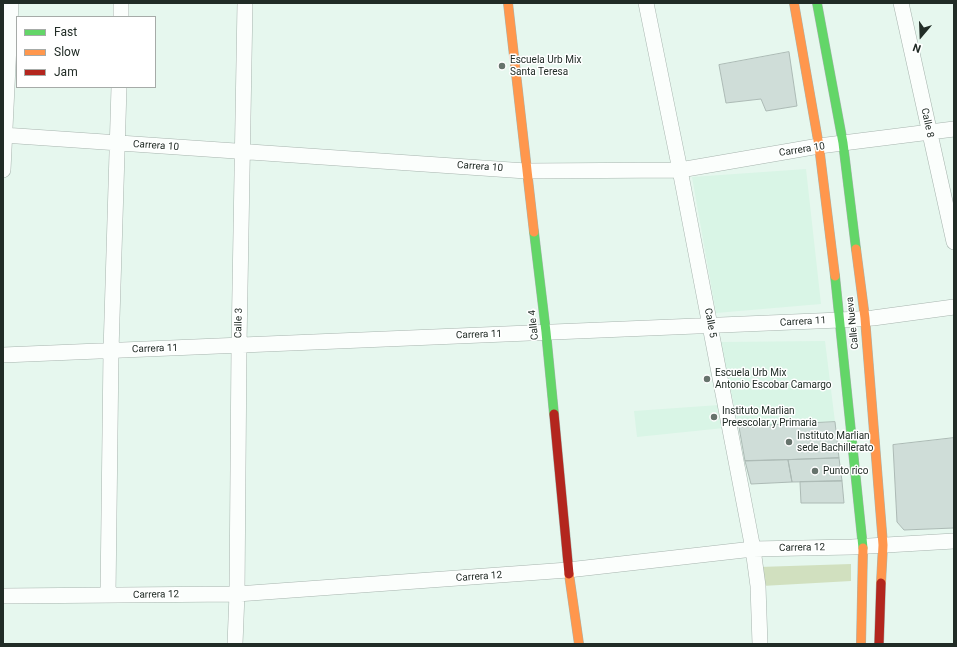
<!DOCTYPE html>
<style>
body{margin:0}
#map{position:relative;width:957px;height:647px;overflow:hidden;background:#e6f7ee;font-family:Roboto,sans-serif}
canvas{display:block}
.frame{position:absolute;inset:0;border:4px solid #212c26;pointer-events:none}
.legend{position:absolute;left:16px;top:16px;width:140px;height:72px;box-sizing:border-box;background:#fff;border:1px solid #a6aba8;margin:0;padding:5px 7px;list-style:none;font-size:12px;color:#212c26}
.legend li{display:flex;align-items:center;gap:8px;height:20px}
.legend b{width:20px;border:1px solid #a6aba8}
.north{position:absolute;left:901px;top:16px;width:40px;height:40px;-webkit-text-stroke:3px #fff;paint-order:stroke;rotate:199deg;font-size:11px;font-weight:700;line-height:16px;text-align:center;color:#212c26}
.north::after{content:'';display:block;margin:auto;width:14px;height:18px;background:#212c26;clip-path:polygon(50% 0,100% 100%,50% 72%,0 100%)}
</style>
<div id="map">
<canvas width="957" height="647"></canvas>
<div class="frame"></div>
<ul class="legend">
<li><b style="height:5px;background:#63d668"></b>Fast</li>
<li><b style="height:5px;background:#ff974d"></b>Slow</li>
<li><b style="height:5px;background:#b3261e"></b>Jam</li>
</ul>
<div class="north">N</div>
</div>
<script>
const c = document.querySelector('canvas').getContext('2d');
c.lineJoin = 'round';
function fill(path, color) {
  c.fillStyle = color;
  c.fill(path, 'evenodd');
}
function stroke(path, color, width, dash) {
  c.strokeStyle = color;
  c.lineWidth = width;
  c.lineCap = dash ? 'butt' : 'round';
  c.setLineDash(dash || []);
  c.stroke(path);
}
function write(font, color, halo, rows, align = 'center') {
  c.font = font + ' Roboto,sans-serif';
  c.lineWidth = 3;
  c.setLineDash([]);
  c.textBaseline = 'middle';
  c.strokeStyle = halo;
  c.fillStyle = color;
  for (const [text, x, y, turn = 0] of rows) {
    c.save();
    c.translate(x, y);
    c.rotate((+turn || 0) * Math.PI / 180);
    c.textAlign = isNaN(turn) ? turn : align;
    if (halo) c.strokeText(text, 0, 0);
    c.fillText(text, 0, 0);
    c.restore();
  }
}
fill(new Path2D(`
 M806,169L821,304L716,313L692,177Z
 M825,341L835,422L739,427L720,342Z
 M719,405L724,428L637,437L634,411Z`), '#d9f5e6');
fill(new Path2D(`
 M851,564V581L762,586L759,567Z`), '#d1e0bf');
const building = new Path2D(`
 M789,52L797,106L766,111L761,99L726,103L719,65Z
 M835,422L839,458L745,461L739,427Z
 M954,438V528L904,530L897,522L893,445Z
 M839,458L842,481L792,482L788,460Z
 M788,460L792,482L751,484L745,461Z
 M842,481L844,503H801L800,482Z`);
fill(building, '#cfddd8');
stroke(building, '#acbab5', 1);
const street = new Path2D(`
 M646,3L680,170L753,549L758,586L760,644
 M901,3L954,242
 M121,17V3
 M3,135L526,171L680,170L819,146L954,129
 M3,170L11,3
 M3,355L840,320L873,318L954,307
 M108,595L111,351L119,87
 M3,596L237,594L568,570L753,549L852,547L954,541
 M235,644L237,594L239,345L245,3`);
const fast = new Path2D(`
 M817,3L843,143L856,249
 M534,232L546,332L554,414
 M835,276L863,548`);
const slow = new Path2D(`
 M508,3L534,232
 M794,3L819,146L835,276
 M856,249L865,318L883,545L881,583
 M569,574L579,644
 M861,644L863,548`);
const jam = new Path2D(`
 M554,414L569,574
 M879,644L881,583`);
stroke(street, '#a7b4ae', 16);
stroke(fast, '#a7b4ae', 10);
stroke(slow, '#a7b4ae', 10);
stroke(jam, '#a7b4ae', 10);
stroke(street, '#fbfefc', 15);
stroke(fast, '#63d668', 9);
stroke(slow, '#ff974d', 9);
stroke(jam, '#b3261e', 9);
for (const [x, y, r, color] of [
 [502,66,4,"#66736c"],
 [707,379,4,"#66736c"],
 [714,417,4,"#66736c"],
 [789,442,4,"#66736c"],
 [815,471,4,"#66736c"]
]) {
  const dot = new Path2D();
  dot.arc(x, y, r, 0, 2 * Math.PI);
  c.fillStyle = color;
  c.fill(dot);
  stroke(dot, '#fff', 1.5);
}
write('10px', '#212c26', '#fff', [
 ["Escuela Urb Mix",510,60],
 ["Santa Teresa",510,72],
 ["Escuela Urb Mix",715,373],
 ["Antonio Escobar Camargo",715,385],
 ["Instituto Marlian",722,411],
 ["Preescolar y Primaria",722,423],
 ["Instituto Marlian",797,436],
 ["sede Bachillerato",797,448],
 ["Punto rico",823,471]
], 'left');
write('10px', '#212c26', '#fff', [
 ["Calle 8",927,123,78],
 ["Carrera 10",156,146,4],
 ["Carrera 10",802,150,-9],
 ["Carrera 10",480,167,4],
 ["Carrera 11",803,322,-3],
 ["Calle 3",239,323,-89],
 ["Calle 5",710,323,79],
 ["Calle Nueva",853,323,-96],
 ["Calle 4",534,325,-96],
 ["Carrera 11",479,335,-2],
 ["Carrera 11",155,349,-2],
 ["Carrera 12",802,548,-1],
 ["Carrera 12",479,577,-4],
 ["Carrera 12",156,595,-1]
]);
</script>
